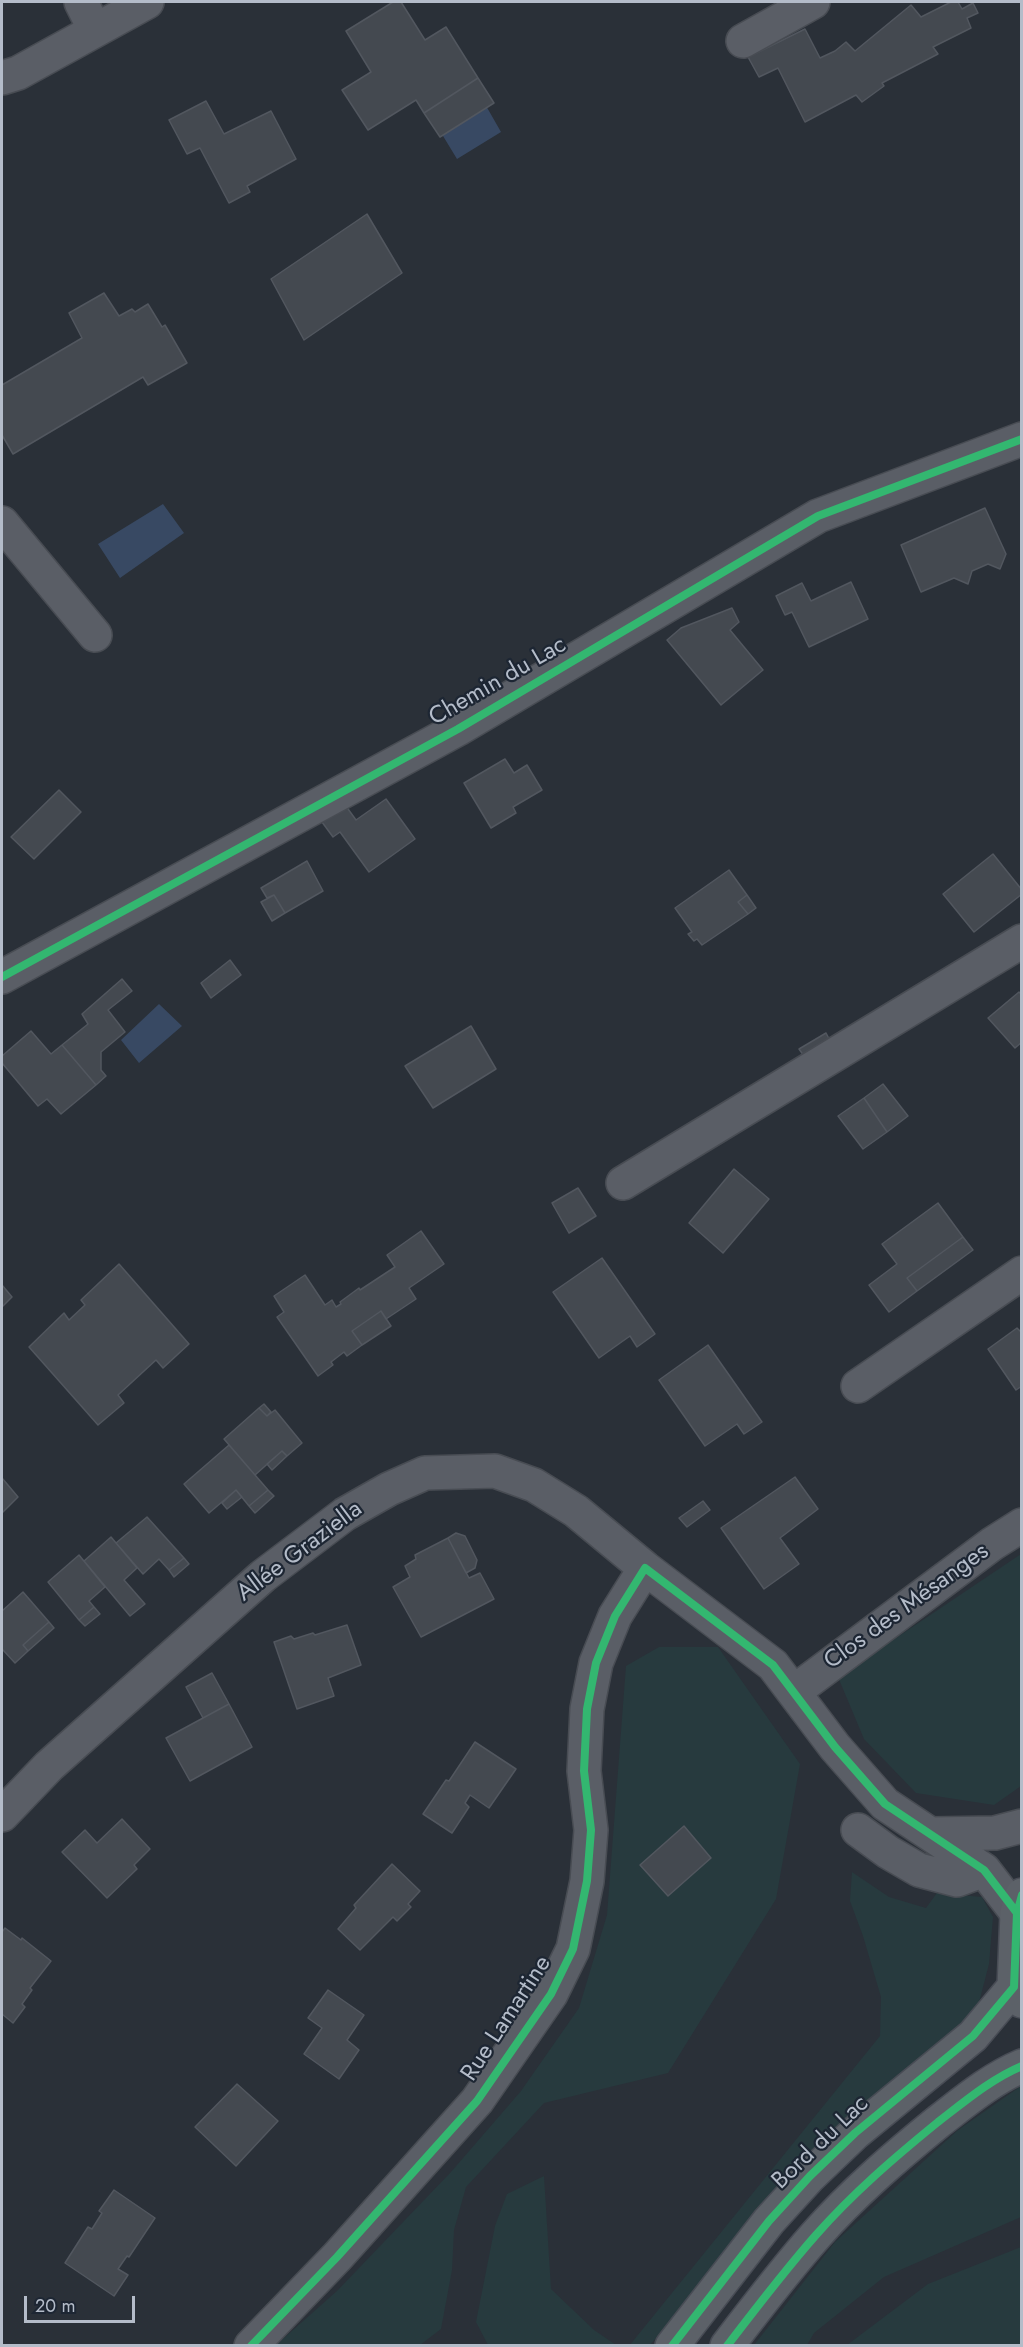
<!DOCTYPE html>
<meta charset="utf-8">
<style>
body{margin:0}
#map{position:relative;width:1023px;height:2347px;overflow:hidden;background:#2a3038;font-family:Jost,sans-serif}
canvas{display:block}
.frame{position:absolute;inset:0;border:3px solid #b4bcc9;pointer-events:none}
.scale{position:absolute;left:24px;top:2296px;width:111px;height:27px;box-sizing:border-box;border:3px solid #b4bcc9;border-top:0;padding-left:8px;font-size:18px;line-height:21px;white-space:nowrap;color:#b4bcc9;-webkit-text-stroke:4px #1d2633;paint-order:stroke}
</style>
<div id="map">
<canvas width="1023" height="2347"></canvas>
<div class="frame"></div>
<div class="scale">20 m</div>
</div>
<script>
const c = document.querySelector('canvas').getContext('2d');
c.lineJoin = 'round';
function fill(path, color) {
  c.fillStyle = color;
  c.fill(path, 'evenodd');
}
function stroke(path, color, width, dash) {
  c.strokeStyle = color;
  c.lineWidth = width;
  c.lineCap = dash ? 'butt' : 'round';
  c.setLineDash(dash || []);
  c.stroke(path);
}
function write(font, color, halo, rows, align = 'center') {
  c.font = font + ' Jost,sans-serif';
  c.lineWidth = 4.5;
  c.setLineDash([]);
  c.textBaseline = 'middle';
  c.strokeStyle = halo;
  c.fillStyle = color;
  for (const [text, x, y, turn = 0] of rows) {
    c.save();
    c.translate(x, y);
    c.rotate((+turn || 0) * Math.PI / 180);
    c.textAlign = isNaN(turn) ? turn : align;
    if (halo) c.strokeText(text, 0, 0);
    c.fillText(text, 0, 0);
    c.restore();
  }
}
fill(new Path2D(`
 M1021,1554V1786L994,1805L916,1793L864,1739L838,1677Z
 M659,1647H718L800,1764L776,1899L668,2073L544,2103L466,2187L454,2230L452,2270L441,2329L420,2345L275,2346L337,2291L451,2172L521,2091L579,2008L607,1915L626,1666Z
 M852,1872L889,1897L926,1908L937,1893L982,1897L993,1917L989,1964L976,2014L905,2076L840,2124L650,2345L629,2346L880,2036L881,1997L863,1936L850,1901Z
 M1021,2086V2217L884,2277L814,2333L807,2345H754L835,2242L958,2130Z
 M544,2176L551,2289L594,2330L616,2345H488L476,2322L495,2226L507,2194Z
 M1021,2247V2345H847L928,2284Z`), '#273a3e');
fill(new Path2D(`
 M485,104L501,132L457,159L440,131Z
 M163,504L184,533L120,578L98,544Z
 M159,1004L182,1026L139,1063L121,1040Z`), '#384963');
const building = new Path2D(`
 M393,2H401L425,40L446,27L478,78L424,113L416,100L368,130L342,90L371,72L346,31Z
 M951,2H958L962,9L973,3L978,13L967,18L971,28L933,47L938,54L882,83L884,86L862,102L856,95L805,122L778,68L759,77L748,57L805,29L820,58L835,51L846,42L855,51L911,5L921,17Z
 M478,78L494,103L440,137L424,113Z
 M206,101L224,134L271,111L296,159L247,186L250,192L229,203L200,148L187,154L169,120Z
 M367,214L402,273L304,340L271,279Z
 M104,293L119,316L132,309L135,312L148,304L162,327L165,325L187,363L148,385L143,377L13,454L2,435V385L82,338L69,313Z
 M985,508L1006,554L1000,569L988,564L972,571L968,584L954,578L921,592L901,545Z
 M851,582L868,619L809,647L792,612L785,615L776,596L802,583L811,601Z
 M732,608L739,622L730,630L763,670L721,705L667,640L681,628Z
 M505,759L514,773L527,765L542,790L513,807L516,813L491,828L464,783Z
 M59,790L81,812L34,859L11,837Z
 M386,799L415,839L369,872L340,832L333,837L319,818L343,802L356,820Z
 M993,854L1022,890V894L974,932L943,894Z
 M307,861L323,891L285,913L274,895L267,898L261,888Z
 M729,870L747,895L738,902L748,914L702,945L697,939L694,941L688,934L692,932L675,908Z
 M274,895L285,913L272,921L261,902Z
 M747,895L756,908L748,914L738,902Z
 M230,960L241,975L211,998L201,983Z
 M122,979L132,991L108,1010L125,1032L101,1052V1070L106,1076L96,1085L62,1045L88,1024L82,1014Z
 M1019,992L1022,995V1042L1015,1048L988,1018Z
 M471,1026L496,1069L433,1108L405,1066Z
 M31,1031L51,1054L62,1045L96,1085L61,1114L47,1099L38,1106L2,1063V1056Z
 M826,1033L834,1048L809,1063L799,1049Z
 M883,1084L908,1116L887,1132L864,1098Z
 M864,1098L887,1132L863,1149L838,1116Z
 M734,1169L769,1199L723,1253L689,1223Z
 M578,1188L596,1216L569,1233L552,1203Z
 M938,1203L963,1237L907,1278L917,1291L889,1312L869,1285L897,1264L882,1244Z
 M421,1231L444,1264L409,1288L416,1299L386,1319L381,1311L352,1331L362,1345L347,1356L344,1352L331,1362L333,1365L318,1376L277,1317L284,1312L274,1296L305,1275L325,1305L332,1300L336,1307L341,1304L340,1302L359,1288L360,1290L395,1267L387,1255Z
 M963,1237L973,1250L917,1291L907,1278Z
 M602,1258L655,1334L637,1347L630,1336L599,1358L553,1292Z
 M119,1264L189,1344L163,1368L156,1360L118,1395L124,1403L98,1425L29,1347L64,1313L69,1320L85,1305L81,1300Z
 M2,1285L12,1297L2,1307Z
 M381,1311L391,1326L362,1345L352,1331Z
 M1017,1328L1022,1333V1386L1016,1390L988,1349Z
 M708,1345L762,1422L744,1434L737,1424L705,1446L659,1380Z
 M264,1404L271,1412L267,1416L259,1408Z
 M259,1408L267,1416L275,1410L302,1443L287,1456L282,1451L255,1475L224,1439Z
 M229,1445L268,1490L249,1506L236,1490L209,1513L184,1484Z
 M282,1451L287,1456L272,1470L267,1464Z
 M795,1477L818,1509L780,1538L799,1564L764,1589L721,1528Z
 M2,1478L18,1497L2,1513Z
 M236,1490L242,1497L227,1509L222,1503Z
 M268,1490L274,1496L255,1513L249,1506Z
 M703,1501L710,1510L687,1527L679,1518Z
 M147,1517L184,1558L169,1570L159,1559L143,1574L116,1543Z
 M456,1533L465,1536L477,1560L475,1568L466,1573L448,1538Z
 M111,1537L137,1568L124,1580L145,1604L130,1616L84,1561Z
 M448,1538L469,1578L480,1573L494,1599L421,1637L393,1587L410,1577L405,1566L416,1559L415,1555Z
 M79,1555L105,1587L89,1601L94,1607L79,1620L48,1582Z
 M184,1558L189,1564L174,1577L169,1570Z
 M23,1592L49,1622L23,1645L28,1651L15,1663L2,1649V1611Z
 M94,1607L100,1614L85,1626L79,1620Z
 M49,1622L54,1628L28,1651L23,1645Z
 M347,1625L361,1665L328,1678L334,1696L297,1709L274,1642L291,1636L294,1639L313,1633L315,1635Z
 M212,1673L229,1704L203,1718L186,1687Z
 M229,1704L252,1747L190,1781L166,1738Z
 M475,1742L516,1769L489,1808L470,1795L465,1803L469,1807L452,1833L423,1814L446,1780L449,1781Z
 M122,1819L150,1849L134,1865L137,1869L107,1898L62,1852L85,1830L97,1843Z
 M684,1826L711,1858L668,1896L640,1865Z
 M392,1864L420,1891L408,1904L411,1907L397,1921L393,1917L360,1950L338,1929L356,1908L354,1905Z
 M5,1928L21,1940L22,1938L51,1961L30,1988L32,1990L22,2004L25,2007L13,2023L2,2014V1932Z
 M328,1990L364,2015L347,2040L359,2050L339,2079L304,2054L322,2028L308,2018Z
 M237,2084L278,2121L236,2166L195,2127Z
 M114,2190L155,2218L129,2257L127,2256L118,2269L128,2275L114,2296L65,2263L88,2227L92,2229L102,2213L99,2211Z`);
fill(building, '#444950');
stroke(building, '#52575f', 1.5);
const minor = new Path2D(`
 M81,2L95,30
 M743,41L813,2
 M2,78L18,73L147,2
 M2,523L95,635
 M2,977L458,729L818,516L1022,439
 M623,1183L1022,941
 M858,1386L1022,1273
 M795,1691L992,1544L1022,1525
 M2,1815L49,1766L263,1576L345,1514L389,1489L425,1473L495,1471L534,1485L576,1511L645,1568
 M858,1830L888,1852L919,1870L957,1880L984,1870
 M931,1834L995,1833L1022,1826
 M251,2346L337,2257L477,2101L551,1994L573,1949L587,1881L591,1830L584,1771L587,1709L596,1663L615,1616L645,1568L773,1665L835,1747L885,1804L984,1870L1017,1913`);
const major = new Path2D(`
 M1022,1895L1017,1913L1014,1987L1022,2001
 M672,2346L769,2221L810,2176L855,2133L973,2036L1014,1987
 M727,2346C756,2308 785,2270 816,2235C853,2193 895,2157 938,2122C964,2102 991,2079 1022,2066`);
stroke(minor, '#484c53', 36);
stroke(major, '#484c55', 36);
stroke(minor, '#5a5e66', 33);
stroke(major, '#5c6168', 33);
stroke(new Path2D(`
 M2,977L458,729L818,516L1022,439
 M251,2346L337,2257L477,2101L551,1994L573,1949L587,1881L591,1830L584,1771L587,1709L596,1663L615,1616L645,1568L773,1665L835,1747L885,1804L984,1870L1017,1913
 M672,2346L769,2221L810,2176L855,2133L973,2036L1014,1987L1017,1913L1022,1895
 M727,2346C756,2308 785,2270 816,2235C853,2193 895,2157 938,2122C964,2102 991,2079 1022,2066`), '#33b770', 8);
write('24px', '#b4bcc9', '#1d2633', [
 ["Chemin du Lac",498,682,-30],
 ["Allée Graziella",300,1552,-37],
 ["Clos des Mésanges",907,1607,-36],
 ["Rue Lamartine",507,2019,-57],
 ["Bord du Lac",821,2143,-44]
]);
</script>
